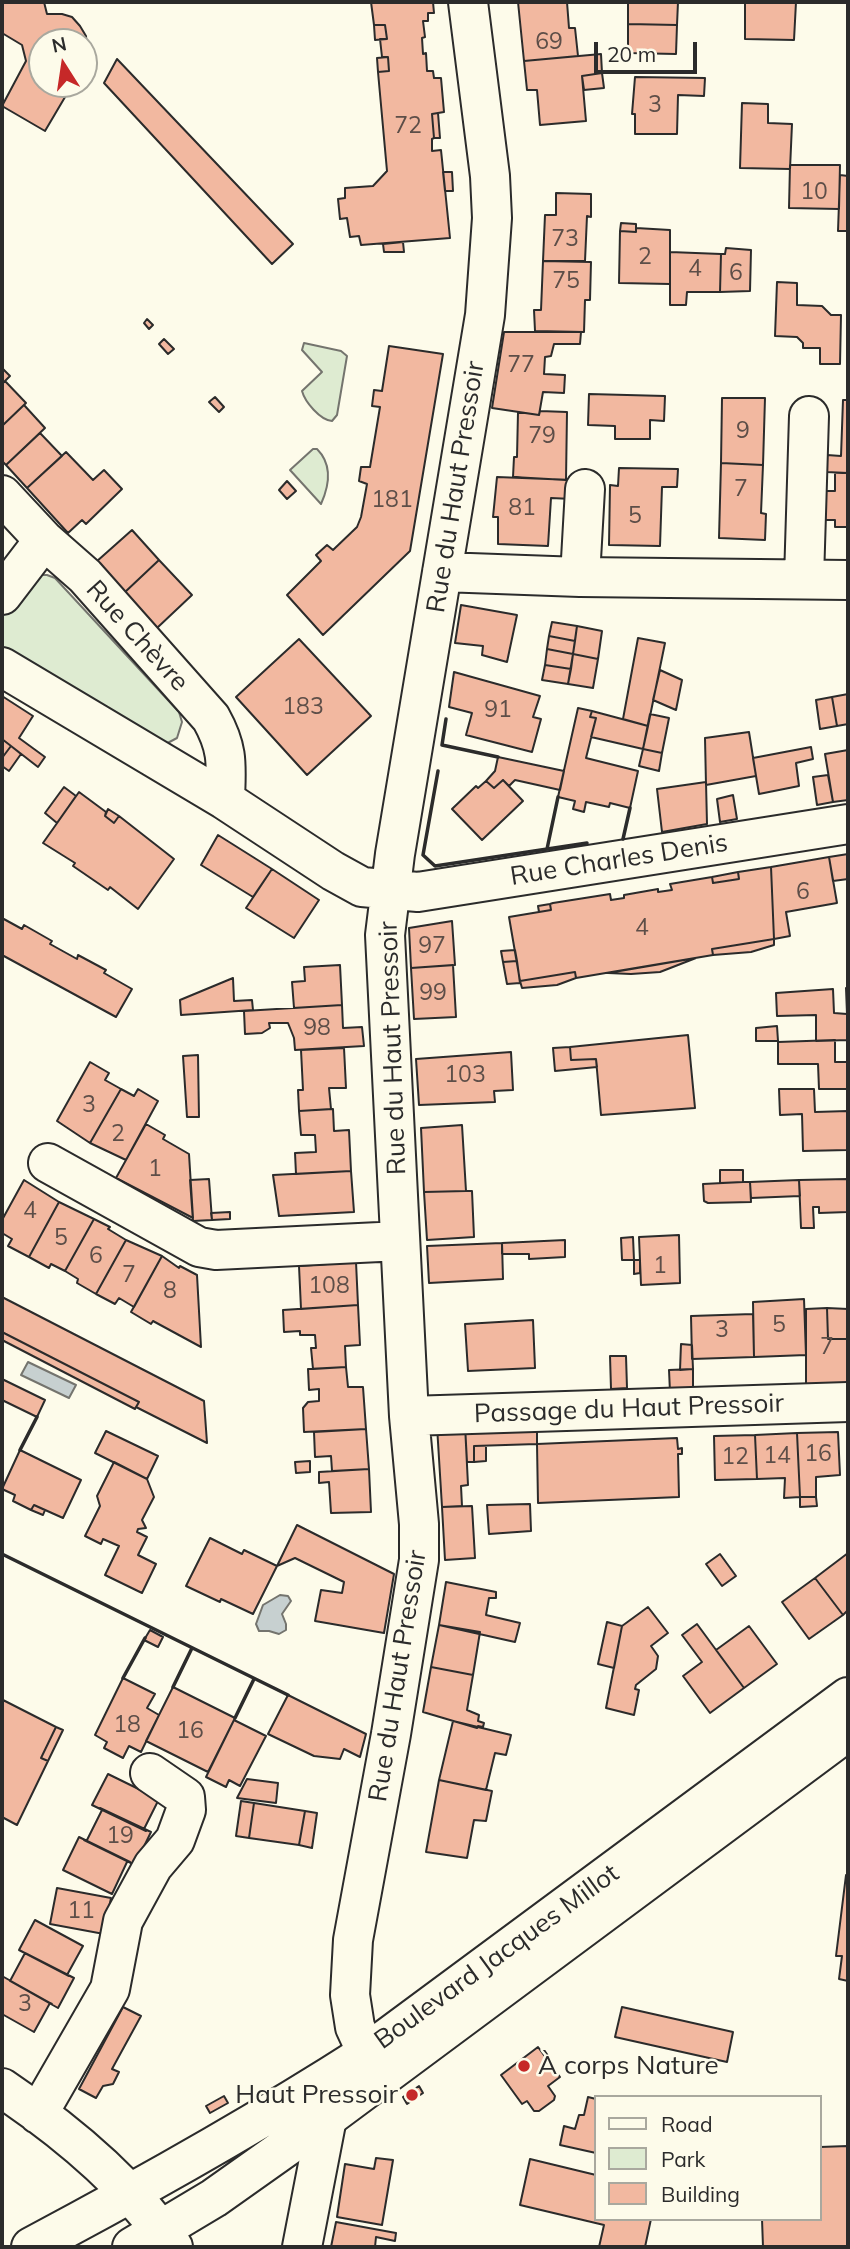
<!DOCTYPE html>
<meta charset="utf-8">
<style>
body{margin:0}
#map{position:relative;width:850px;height:2249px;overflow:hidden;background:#fdfbea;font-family:Mulish,sans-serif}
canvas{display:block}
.frame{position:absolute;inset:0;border:4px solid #2b2b2b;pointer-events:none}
.legend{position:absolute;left:594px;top:2095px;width:228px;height:126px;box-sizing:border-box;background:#fdfbea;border:2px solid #a9a89e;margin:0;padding:9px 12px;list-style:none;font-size:21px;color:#2b2b2b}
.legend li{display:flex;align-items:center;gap:14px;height:35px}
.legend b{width:35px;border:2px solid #a9a89e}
.north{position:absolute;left:28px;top:28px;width:70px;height:70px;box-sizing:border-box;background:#fdfbea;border:2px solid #a9a89e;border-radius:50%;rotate:348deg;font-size:19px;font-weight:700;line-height:28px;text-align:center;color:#2b2b2b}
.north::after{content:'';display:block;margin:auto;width:24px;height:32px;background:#c62828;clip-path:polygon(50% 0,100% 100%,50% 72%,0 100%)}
.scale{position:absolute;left:594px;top:42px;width:103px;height:32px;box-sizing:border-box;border:4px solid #2b2b2b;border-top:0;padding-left:9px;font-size:21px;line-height:24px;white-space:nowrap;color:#2b2b2b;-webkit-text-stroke:5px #fdfbea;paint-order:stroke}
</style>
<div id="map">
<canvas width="850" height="2249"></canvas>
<div class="frame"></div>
<ul class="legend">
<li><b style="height:9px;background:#fdfbea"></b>Road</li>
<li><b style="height:19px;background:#deebd1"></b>Park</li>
<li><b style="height:19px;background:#f2b8a0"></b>Building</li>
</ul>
<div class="north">N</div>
<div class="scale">20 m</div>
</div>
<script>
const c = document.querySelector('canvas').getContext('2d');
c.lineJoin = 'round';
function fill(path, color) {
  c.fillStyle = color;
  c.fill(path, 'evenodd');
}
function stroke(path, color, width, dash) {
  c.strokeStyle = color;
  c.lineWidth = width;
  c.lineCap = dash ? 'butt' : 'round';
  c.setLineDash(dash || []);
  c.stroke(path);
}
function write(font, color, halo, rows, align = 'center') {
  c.font = font + ' Mulish,sans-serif';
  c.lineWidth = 5;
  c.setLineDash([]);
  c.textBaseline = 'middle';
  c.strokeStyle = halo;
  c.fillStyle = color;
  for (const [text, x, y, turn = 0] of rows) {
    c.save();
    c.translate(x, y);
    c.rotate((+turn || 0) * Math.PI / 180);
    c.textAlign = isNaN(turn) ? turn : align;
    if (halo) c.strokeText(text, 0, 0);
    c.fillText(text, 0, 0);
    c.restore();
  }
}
const green = new Path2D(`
 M304,343L341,351L347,356L337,415L332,421C320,420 305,402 302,391L322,372L302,350Z
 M313,449H317C332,464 330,484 321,504L290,470Z
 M39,575H47L55,578L179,712L182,722L177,738L162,746L142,737L2,647V616L32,577Z`);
fill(green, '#deebd1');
stroke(green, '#74746e', 2);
const water = new Path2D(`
 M28,1362L76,1385L69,1398L21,1375Z
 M280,1595L288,1596L291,1601L282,1614L286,1624V1630L279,1634L269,1631H259L256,1624L263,1605Z`);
fill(water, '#c7d0d0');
stroke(water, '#74746e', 2);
const building = new Path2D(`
 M2,2H44L47,14H62L72,17L80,26L86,36L87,48L84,60V42H42V84H66L68,92L45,131L2,106L26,61L22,45L2,33Z
 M371,2H433L434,13H428V21H423L425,37L422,38L423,54L426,53L427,71H433L434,78H441L444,112L432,114L434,138L432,139V151L441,150L450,238L361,245L359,236L350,237L347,218L340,219L338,199L345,198V188L373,186L387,171L378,72L389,71L388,57H382L380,39H387L385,25H374Z
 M518,2H567L569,28H575L578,56L524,61Z
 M628,2H678L677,25L628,24Z
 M745,2H796L794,40L745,39Z
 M628,24L677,25L676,54L628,53Z
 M374,25H385L387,39L375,40Z
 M601,54L602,73L582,76L586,121L540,125L537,90H527L524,61Z
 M388,57L389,71L378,72L377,58Z
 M117,59L293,244L272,264L104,83Z
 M602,73L604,88L584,90L582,76Z
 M635,77L705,78L704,96L678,95L677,134H635V114H632Z
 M742,103L768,104V123L792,124L790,169L740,168Z
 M438,113L440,138H434L432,114Z
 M790,165H840L839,209L789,208Z
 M443,172H452L453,191H445Z
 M840,175L848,176V231H838Z
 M556,193L591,194V217L587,216L585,261H543L545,215H556Z
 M621,223L636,224V232L620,231Z
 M636,228L670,230V284L619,283L620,231L636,232Z
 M403,242L404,252H384L383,244Z
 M726,248L751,250L750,291L720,292L721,254H725Z
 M670,252L721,254L720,292H687L686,305H670Z
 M543,261L591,262L590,300H585L584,332L535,331L534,310H541Z
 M777,282L797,283V305L822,306L831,315H841L840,364H820V348H803V343L797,337L775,336Z
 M147,319L153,325L149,329L144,323Z
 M504,332H581L580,344H554L551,356L545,357L544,374L565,375L564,393L543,392L539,415L492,408Z
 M164,339L174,349L168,354L159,344Z
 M389,346L443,354L410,551L323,635L287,595L321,561L316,555L327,545L333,550L357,527L361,517L367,484L359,481L361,467H370L380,407L372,406L374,390L382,391Z
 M2,368L10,376L2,384Z
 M5,381L26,403L2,426V384Z
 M589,394L665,396L664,421L650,420V439H615V426L588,425Z
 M215,397L224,407L219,412L209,402Z
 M722,398H765L763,465L721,463Z
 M843,400H848V473L826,472L827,455L841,456Z
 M24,405L45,428L6,465L2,461V426Z
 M540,411L567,412L566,480L513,477L514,457H517L518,412L539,415Z
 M40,433L62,456L27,488L6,465Z
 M66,452L93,480L104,470L122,489L86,524L82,520L68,533L27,488Z
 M721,463L763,465L761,513L766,514L765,540L719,538Z
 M619,468L678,469L677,487H662L660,546L609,545L610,485L618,486Z
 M835,473H848V527H835V520H824L825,491H835Z
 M497,477L573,480L572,499L551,498L548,546L498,544V517H493Z
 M287,481L296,491L287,499L279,490Z
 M132,530L159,560L124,593L96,562Z
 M159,560L192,595L157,628L124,593Z
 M461,605L517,615L507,662L482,655L483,646L455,643Z
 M552,622L577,626L575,641L549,636Z
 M577,626L602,631L598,659L573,654Z
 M549,636L575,641L573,654L547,649Z
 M638,638L665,643L648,726L623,719Z
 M299,639L371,716L307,775L236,697Z
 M547,649L573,654L571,669L545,665Z
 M573,654L598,659L593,688L568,684Z
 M545,665L571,669L568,684L542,680Z
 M660,670L682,680L676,710L653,700Z
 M454,672L540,696L533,717L541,719L532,752L466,735L472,713L449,707Z
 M848,694V724L837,726L832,697Z
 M2,696L33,716L19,738L45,757L38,767L2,739Z
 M832,697L837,726L820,729L816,700Z
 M578,708L592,711L590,717L596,718L586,758L638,771L630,808L610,803L609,807L586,802L584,812L573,809L575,801L558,797Z
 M592,711L648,726L643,749L591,737L596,718L590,717Z
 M650,714L669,718L662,753L643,749Z
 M749,732L756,776L706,785L705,738Z
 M2,739L11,746L2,758Z
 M11,746L21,754L9,771L2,766V758Z
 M811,747L813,759L796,763L799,786L759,794L753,758Z
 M643,749L662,753L659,771L639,766Z
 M848,750V800L833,802L825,754Z
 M498,757L564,771L560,790L515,780L509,786L503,780L494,788L486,781L495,771Z
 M828,775L833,802L817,805L813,777Z
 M503,780L523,801L482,840L452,809L476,786L478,788L486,781L494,788Z
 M706,782L707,824L662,832L657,789Z
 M64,787L76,796L57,823L45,813Z
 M79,792L106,812L105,816L114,823L119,816L174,859L138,909L110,887L108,890L73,866L75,863L43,843Z
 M733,795L737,819L720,822L717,799Z
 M108,809L119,816L114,823L105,816Z
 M218,835L272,869L253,897L201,865Z
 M848,854V879L833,881L829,857Z
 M829,857L837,903L786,912L790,936L774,939L771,867Z
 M771,867L774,939L712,949L713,955L576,978L575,972L520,981L509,917L551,910L550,904L553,903L610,894L611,900L624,898V895L658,889V892L672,890L670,884L712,877L713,883L739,879L738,872Z
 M272,869L319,900L294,938L246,908Z
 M738,872L739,879L713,883L712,877Z
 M550,904L551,910L539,912L538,906Z
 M2,918L22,929L24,925L52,941L50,944L77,959L78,955L106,970L104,973L132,989L116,1017L2,955Z
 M452,921L455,965L411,968L409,928Z
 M774,939V945L751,952L713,955L712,949Z
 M515,950L517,961L503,962L501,951Z
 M696,958L660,972L631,974L608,973Z
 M517,961L520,983L507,984L503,962Z
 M340,965L342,1005L294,1008L292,982L305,981L304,967Z
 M453,965L456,1017L414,1019L411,968Z
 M575,972L576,978L557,985L522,988L520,981Z
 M233,978L234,1001L252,1000L253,1010L181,1015L180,1000Z
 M846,988H848V1040L816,1041V1015L777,1016L776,993L833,989L834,1013L847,1014Z
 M342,1005L343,1028L362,1027L364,1046L295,1050L294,1038L288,1023H269L270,1028L262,1033L245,1034L244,1011Z
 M777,1026L778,1041H756V1028Z
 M688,1035L695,1108L601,1115L596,1059L571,1060L570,1047Z
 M835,1040V1062H848V1040V1089H819L818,1064H778V1042Z
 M570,1047L571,1060L596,1059L597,1067L555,1071L553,1048Z
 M344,1048L346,1088H329L331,1109L299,1111L298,1090H303L301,1050Z
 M511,1052L513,1090L494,1091L495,1102L419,1105L416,1059Z
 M198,1055L199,1117H187L183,1056Z
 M90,1062L109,1073L105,1080L121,1089L90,1143L57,1121Z
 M121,1089L134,1096L138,1089L158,1101L126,1160L90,1143Z
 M779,1089H814L815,1112L848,1111V1150L803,1151L802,1114L780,1115Z
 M333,1109L334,1131L349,1130L351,1171L296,1174L295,1153L316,1152L315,1135H301L299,1111Z
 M146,1124L165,1135L163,1139L189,1154L193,1218L116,1178Z
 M462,1125L466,1191L424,1192L421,1128Z
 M720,1170H743V1182L720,1183Z
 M351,1171L354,1212L279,1216L273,1175Z
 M209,1179L212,1220L193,1221L190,1180Z
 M848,1179V1212L819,1213V1207H813L814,1228H801L799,1180Z
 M24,1180L59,1202L29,1257L8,1246L12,1239L2,1233V1220Z
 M799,1180L800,1196L751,1198L750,1182Z
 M743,1182H750L751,1202L708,1203L704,1201L703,1184Z
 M466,1191H472L474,1237L427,1240L424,1192Z
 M59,1202L94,1219L65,1271L51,1264L49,1268L29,1257Z
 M230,1212V1219L212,1220L211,1213Z
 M94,1219L110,1227L108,1229L126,1240L96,1294L77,1283L78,1279L65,1271Z
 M679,1235L680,1283L641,1285L639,1237Z
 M633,1237L634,1260H622L621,1238Z
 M126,1240L162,1256L134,1307L119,1298L115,1304L96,1294Z
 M565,1240V1257L529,1259V1254H502V1243Z
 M502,1243L503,1279L429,1283L427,1246Z
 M162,1256L179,1268L180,1266L197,1275L201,1347L153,1321L151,1324L131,1312Z
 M634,1260H640V1273L634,1274Z
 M356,1262L358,1305L301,1309L299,1266Z
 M2,1297L204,1401L207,1443L136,1407L139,1402L2,1332Z
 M804,1299L806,1355L754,1357L753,1302Z
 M358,1305L360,1345L345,1346L346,1367L313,1369L311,1348H316L315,1335H300V1331L284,1332L283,1310Z
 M827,1308L828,1339H848V1386L806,1387V1309Z
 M827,1308L848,1309V1339H828Z
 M753,1314L754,1357L692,1359L691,1316Z
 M533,1320L535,1368L468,1371L465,1324Z
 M2,1332L139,1402L135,1409L2,1340Z
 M681,1344L692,1345L693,1369L680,1370Z
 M610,1356H626L627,1388L611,1389Z
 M346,1367L348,1387H363L366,1429L304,1432L303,1408L308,1402L319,1401V1389L309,1390L308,1369Z
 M693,1369V1391L670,1392L669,1370Z
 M2,1379L45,1400L37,1417L2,1400Z
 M537,1423V1444L474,1446V1462H467L465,1425Z
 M465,1425L468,1485L461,1486L462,1506L442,1507L437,1426Z
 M366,1429L369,1469L332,1471L331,1456L315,1457L314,1432Z
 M106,1431L158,1456L147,1479L95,1453Z
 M838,1432L840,1475L816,1477V1497H800L797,1433Z
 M797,1433L800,1497L784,1498L785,1478L757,1479L755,1435Z
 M755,1435L757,1479L715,1480L714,1436Z
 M677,1438L678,1449L682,1448V1454H678L679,1497L538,1503L537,1444Z
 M474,1446H486V1461L474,1462Z
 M20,1450L81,1480L63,1518L34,1505L31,1510L13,1501L15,1495L2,1489Z
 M310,1461V1472L296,1473L295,1462Z
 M114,1462L147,1479L154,1497L142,1520L146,1528L138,1529L137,1532L147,1537L138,1555L156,1564L142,1593L105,1575L119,1546L103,1539L101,1544L85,1536L100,1506L97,1496Z
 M369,1469L371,1512L331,1513L329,1482L319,1483V1472Z
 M800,1497H816L817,1506L800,1507Z
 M530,1504L531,1531L489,1534L487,1505Z
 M34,1505L45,1510L43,1515L31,1510Z
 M472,1506L475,1558L445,1560L442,1507Z
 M297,1525L394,1574L384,1633L315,1621L321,1590L342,1593L344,1582L295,1558L277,1566Z
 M210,1538L242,1554L244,1550L277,1566L253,1614L221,1599L220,1602L186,1586Z
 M848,1553V1610L843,1615L815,1578Z
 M720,1554L736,1576L722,1586L706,1564Z
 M815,1578L843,1615L809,1639L782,1602Z
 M446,1582L496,1592V1598H489L486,1615L520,1623L515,1642L439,1625Z
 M648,1607L668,1633L651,1646L658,1656L656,1669L636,1685L635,1689L639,1690L634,1715L606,1708L622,1626Z
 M607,1622L622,1626L614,1668L598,1664Z
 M697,1624L744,1688L710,1713L683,1676L702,1662L682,1635Z
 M439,1625L480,1632L473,1675L431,1667Z
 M749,1626L777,1664L744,1688L716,1650Z
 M150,1630L163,1637L158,1647L144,1640Z
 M431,1667L473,1675L467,1710L479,1715L478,1721L484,1723L483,1727L478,1726L477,1728L423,1712Z
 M123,1678L155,1694L147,1708L159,1715L141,1752L129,1746L123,1758L104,1748L107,1742L95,1735Z
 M173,1687L235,1718L208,1772L146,1741Z
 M288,1695L366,1734L360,1757L344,1749L340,1759L314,1756L268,1734Z
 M3,1700L56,1727L41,1758L48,1761L17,1825L2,1817Z
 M234,1720L266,1736L240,1786L229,1780L226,1787L206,1777Z
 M453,1721L511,1735L506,1755L495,1753L486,1790L439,1780Z
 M56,1727L63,1730L48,1761L41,1758Z
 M108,1774L159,1799L144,1829L146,1831L92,1805Z
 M247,1779L278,1783L276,1803L237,1798Z
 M439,1780L492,1791L486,1821L474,1820L467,1858L426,1852Z
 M241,1801L254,1803L249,1838L236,1836Z
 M254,1803L305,1811L299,1845L249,1838Z
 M100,1808L151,1832L135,1865L84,1840H87L102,1810Z
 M305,1811L317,1813L312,1848L299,1845Z
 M79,1837L130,1862H127L112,1894L63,1870Z
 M846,1875H848V1981L839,1979L842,1956H836Z
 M57,1888L111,1898L104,1934L50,1924Z
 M35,1920L83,1946L67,1975L69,1976L19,1950Z
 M25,1953L74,1978L58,2008L10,1981Z
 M2,1976L52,2004L50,2003L34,2032L2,2014Z
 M123,2007L141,2016L112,2069L119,2072L113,2084L103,2086L96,2098L79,2089Z
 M622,2007L733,2032L727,2062L615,2037Z
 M538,2047L560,2077L548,2086L555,2096L554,2100L539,2111H534L527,2101L522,2104L501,2075Z
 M419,2086L423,2093L407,2104L403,2097Z
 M224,2096L228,2103L210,2113L206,2106Z
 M588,2097L596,2099V2153L560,2145L564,2126L575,2129L579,2115H584Z
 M848,2146V2247H763L762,2219H820V2147Z
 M376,2158L393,2160L382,2225L337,2217L345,2164L374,2169Z
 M530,2159L596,2175V2219H651L645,2247H599L604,2225L520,2205Z
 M336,2222L396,2233L395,2241L376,2237L375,2247H331Z`);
fill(building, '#f2b8a0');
stroke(building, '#2b2b2b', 2);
const minor = new Path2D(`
 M2,495L44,540L85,576L211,718C229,750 226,766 225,800L333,871L362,887L418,892L848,824
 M442,572L580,577L848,580
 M580,577L585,489
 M804,579L809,416
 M2,595L44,540
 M2,667L225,800
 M48,1163L199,1247L216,1250L400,1241
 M409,1416L848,1402
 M367,2053L355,2027L350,1995L353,1940L391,1734L419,1560V1524L409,1416L385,935L395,854L485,315L492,218L490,176L468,2
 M2,2088C66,2131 129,2183 173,2247
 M38,2114L110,1989L123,1921L153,1866L175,1840L186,1810L185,1797L150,1773
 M302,2247L327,2118`);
const major = new Path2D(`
 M31,2247C146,2186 258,2123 367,2053L848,1697
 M132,2247L214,2198L327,2118L848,1731`);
stroke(minor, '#2b2b2b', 42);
stroke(major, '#2b2b2b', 42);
stroke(minor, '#fdfbea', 38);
stroke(major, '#fdfbea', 38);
stroke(new Path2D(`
 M446,719L442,745L498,757
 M438,771L423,855L435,866L587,843
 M623,839L630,808
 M547,849L558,797
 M20,1450L37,1417
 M2,1554L288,1695
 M123,1678L145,1638
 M173,1687L192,1648
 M235,1718L254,1679`), '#2b2b2b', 3.5);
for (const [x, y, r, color] of [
 [524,2066,7,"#c62828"],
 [412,2095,7,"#c62828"]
]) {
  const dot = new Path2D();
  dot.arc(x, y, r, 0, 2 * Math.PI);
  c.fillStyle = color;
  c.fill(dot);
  stroke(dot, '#fdfbea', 2.5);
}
write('23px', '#5d4e48', null, [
 ["69",549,42],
 ["3",655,105],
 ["72",408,126],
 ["10",814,192],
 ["73",565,239],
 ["2",645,257],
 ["4",695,269],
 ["6",736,273],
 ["75",566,281],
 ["77",521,365],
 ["9",743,431],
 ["79",542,436],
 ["7",741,489],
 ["181",392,500],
 ["81",522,508],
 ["5",635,516],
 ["183",303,707],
 ["91",498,710],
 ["6",803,892],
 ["4",642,928],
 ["97",432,946],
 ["99",433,993],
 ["98",317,1028],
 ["103",465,1075],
 ["3",89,1105],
 ["2",118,1134],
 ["1",155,1169],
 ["4",30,1211],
 ["5",61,1238],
 ["6",96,1256],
 ["1",660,1266],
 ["7",129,1275],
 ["108",329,1286],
 ["8",170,1291],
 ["5",779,1325],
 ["3",722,1330],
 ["7",827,1347],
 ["16",818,1454],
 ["14",777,1456],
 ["12",735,1457],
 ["18",127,1725],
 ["16",190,1731],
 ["19",120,1836],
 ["11",81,1911],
 ["3",25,2004]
]);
write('26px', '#2b2b2b', '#fdfbea', [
 ["Rue du Haut Pressoir",456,487,-81],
 ["Rue Chèvre",137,636,48],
 ["Rue Charles Denis",619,860,-9],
 ["Rue du Haut Pressoir",393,1048,-92],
 ["Passage du Haut Pressoir",629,1409,-2],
 ["Rue du Haut Pressoir",398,1676,-81],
 ["Boulevard Jacques Millot",497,1957,-36]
]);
write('26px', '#2b2b2b', '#fdfbea', [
 ["À corps Nature",538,2066],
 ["Haut Pressoir",398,2095,"right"]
], 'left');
</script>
